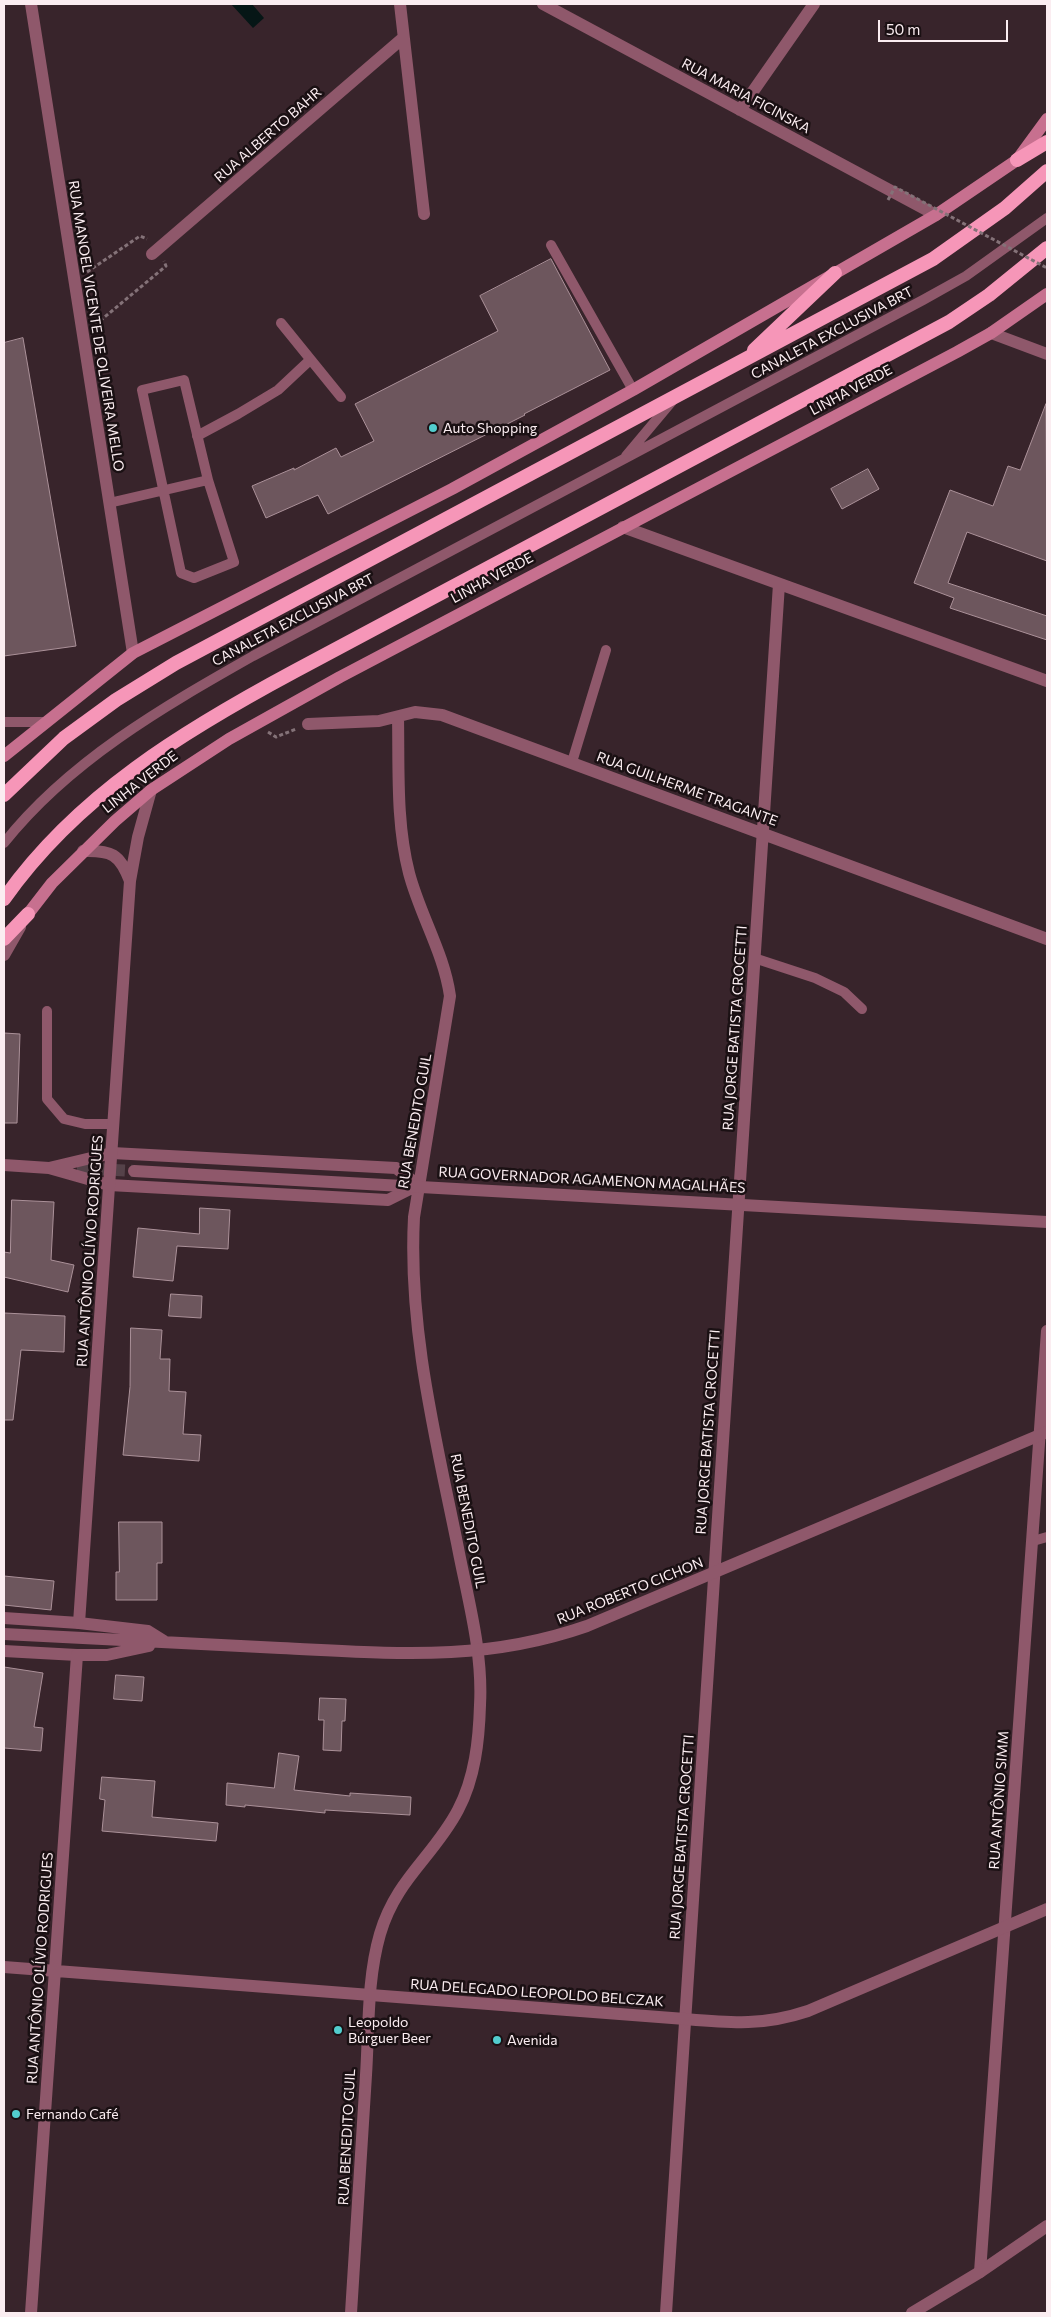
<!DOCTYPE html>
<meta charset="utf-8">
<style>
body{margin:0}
#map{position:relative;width:1051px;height:2317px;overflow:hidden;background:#38242b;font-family:Commissioner,sans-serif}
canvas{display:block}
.frame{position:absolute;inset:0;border:5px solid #fbedf1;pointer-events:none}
.scale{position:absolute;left:878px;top:20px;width:130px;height:22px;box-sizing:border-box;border:2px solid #fbedf1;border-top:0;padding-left:6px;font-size:15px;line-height:18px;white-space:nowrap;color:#fbedf1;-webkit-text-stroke:4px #1a1013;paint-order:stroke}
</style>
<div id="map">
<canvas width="1051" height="2317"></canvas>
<div class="frame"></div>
<div class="scale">50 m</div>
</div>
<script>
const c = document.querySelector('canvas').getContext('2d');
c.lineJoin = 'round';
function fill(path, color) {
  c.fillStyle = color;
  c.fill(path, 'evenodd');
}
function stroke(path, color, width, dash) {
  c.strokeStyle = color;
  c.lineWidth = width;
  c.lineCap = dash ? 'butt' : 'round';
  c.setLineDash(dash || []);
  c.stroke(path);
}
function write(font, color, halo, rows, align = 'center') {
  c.font = font + ' Commissioner,sans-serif';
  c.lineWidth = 5;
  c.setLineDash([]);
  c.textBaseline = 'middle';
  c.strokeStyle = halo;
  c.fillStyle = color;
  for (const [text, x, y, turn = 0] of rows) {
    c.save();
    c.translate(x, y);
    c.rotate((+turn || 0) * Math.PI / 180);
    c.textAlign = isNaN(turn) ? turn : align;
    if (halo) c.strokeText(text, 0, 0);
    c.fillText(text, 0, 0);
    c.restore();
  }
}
fill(new Path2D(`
 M231,4H252L264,18L253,28Z`), '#061616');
const building = new Path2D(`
 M551,259L610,370L524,414L525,415L328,514L318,495L266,518L252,486L294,468V470L336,448L341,457L374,441L355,404L498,331L480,296Z
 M23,338L76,646L4,656V343Z
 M1046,404L1047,561L967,532L948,583L1047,616V640L950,608L954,598L914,583L950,490L993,506L1008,466L1020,470Z
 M868,469L879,489L842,509L831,489Z
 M4,1033L20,1034L17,1123H4Z
 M12,1200L54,1202L51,1260L74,1265L68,1292L4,1277V1252L10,1253Z
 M200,1208L230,1210L228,1249L177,1246L173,1281L133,1277L138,1228L199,1234Z
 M171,1294L202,1296L201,1318L169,1316Z
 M4,1313L65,1316L64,1352L21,1350L13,1420H4Z
 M131,1328L162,1330L160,1359H170L169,1391L186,1392L183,1434L201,1435L199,1461L123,1455L130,1387Z
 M119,1522H162V1563H157V1600H116V1572H119Z
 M4,1576L54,1581L51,1610L4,1605Z
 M4,1667L43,1673L34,1727L43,1728L41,1751L4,1748Z
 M116,1675L144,1677L142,1701L114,1699Z
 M320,1698L346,1699L345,1721H342L341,1751L323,1750L324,1720H319Z
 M279,1753L299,1756L294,1790L350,1796V1793L411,1797L410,1815L325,1810V1813L245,1805V1807L226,1805L227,1783L274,1788Z
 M102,1777L155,1781L152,1817L218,1823L216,1841L102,1831L105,1800L100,1799Z`);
fill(building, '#6d565d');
stroke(building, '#ab9199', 1);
stroke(new Path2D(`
 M59,1167L134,1171`), '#554249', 12, [12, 6]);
stroke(new Path2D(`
 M87,272L140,236L147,239
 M95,325L166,266L164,261
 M268,732L276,737L296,729`), '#847278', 3, [4, 2.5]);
stroke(new Path2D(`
 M551,245L633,390
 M281,323L341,397
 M184,380L208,480L234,562L194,578L181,573L142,390Z
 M197,436L238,414L278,390L310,360
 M626,456L673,400
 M109,503L208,480
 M4,722H45
 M572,762L606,650
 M4,843C69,761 163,707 253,656L923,300L966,276L1047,218
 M754,958L815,978L844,992L862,1009
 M47,1011V1099L64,1119L85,1124H114
 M1033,1541L1047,1537`), '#8f586b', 10);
stroke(new Path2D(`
 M31,4L133,653
 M400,4L424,214
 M543,4L936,215
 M740,110L814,4
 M152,254L403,38
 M623,527L1047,681
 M308,724L379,721L415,712L442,715L1047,939
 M4,955L20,927
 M4,1165L49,1168L109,1185L388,1200L418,1185L396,1168L112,1153L49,1168
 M4,1618L79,1623
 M4,1651L77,1655
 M980,2272L1047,1331
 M351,2313C356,2234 361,2154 366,2075C369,2029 367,1979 380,1934C396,1879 434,1856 458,1810C475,1778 479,1740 480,1705C483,1652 468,1600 458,1548C436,1439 408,1329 414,1217L450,996C444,953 420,915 409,873C396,823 399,768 398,717
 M666,2313L779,584`), '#8f586b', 12);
stroke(new Path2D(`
 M991,333L1047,354
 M151,790L138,837L130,881L79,1623L148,1631L164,1641
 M83,851C111,850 120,854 130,881
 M134,1171L1047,1222
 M4,1634C96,1639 188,1644 280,1648C389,1653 481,1663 587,1626L1047,1432
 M4,1967L685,2019C732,2023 763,2026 808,2011L1047,1909
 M31,2313L77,1655H107L149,1646
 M912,2313L980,2272L1047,2226`), '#8f586b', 12);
stroke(new Path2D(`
 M4,756L133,653L452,489L633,390L936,215L1017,160L1047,119
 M28,914L52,883L115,821L151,790L229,739L340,677L957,352L991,333L1047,294`), '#c7708f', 12);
stroke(new Path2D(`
 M1017,160L1047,142
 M754,350L835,273
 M4,795L64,738L116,700L176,663L933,259L1005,208L1047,171
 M4,899C77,795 185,730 295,671L949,322L989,295L1047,248
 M4,939L28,914`), '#f696b8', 14);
stroke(new Path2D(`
 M888,200L895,187L1047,268`), '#847278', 3, [4, 2.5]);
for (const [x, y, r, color] of [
 [433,428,5,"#52cdce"],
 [338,2030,5,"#52cdce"],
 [497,2040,5,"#52cdce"],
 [16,2114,5,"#52cdce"]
]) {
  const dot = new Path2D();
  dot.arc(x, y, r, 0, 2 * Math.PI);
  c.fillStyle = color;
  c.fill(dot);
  stroke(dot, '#1a1013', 2);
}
write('14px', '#fbedf1', '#1a1013', [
 ["RUA MARIA FICINSKA",746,96,28],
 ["RUA ALBERTO BAHR",268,135,-41],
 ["RUA MANOEL VICENTE DE OLIVEIRA MELLO",96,326,81],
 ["CANALETA EXCLUSIVA BRT",832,333,-28],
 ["LINHA VERDE",851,390,-28],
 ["LINHA VERDE",492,578,-28],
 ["CANALETA EXCLUSIVA BRT",293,620,-28],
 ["LINHA VERDE",140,782,-38],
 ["RUA GUILHERME TRAGANTE",687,789,20],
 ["RUA JORGE BATISTA CROCETTI",735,1028,-86],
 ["RUA BENEDITO GUIL",415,1121,-80],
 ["RUA GOVERNADOR AGAMENON MAGALHÃES",592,1180,3],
 ["RUA ANTÔNIO OLÍVIO RODRIGUES",90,1251,-86],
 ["RUA JORGE BATISTA CROCETTI",708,1432,-86],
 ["RUA BENEDITO GUIL",468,1521,79],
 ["RUA ROBERTO CICHON",630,1591,-22],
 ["RUA ANTÔNIO SIMM",999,1800,-86],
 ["RUA JORGE BATISTA CROCETTI",682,1837,-86],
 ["RUA ANTÔNIO OLÍVIO RODRIGUES",40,1968,-86],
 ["RUA DELEGADO LEOPOLDO BELCZAK",537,1993,4],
 ["RUA BENEDITO GUIL",347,2137,-87]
]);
write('14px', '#fbedf1', '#1a1013', [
 ["Auto Shopping",443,428],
 ["Leopoldo",348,2022],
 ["Búrguer Beer",348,2038],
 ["Avenida",507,2040],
 ["Fernando Café",26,2114]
], 'left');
</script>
